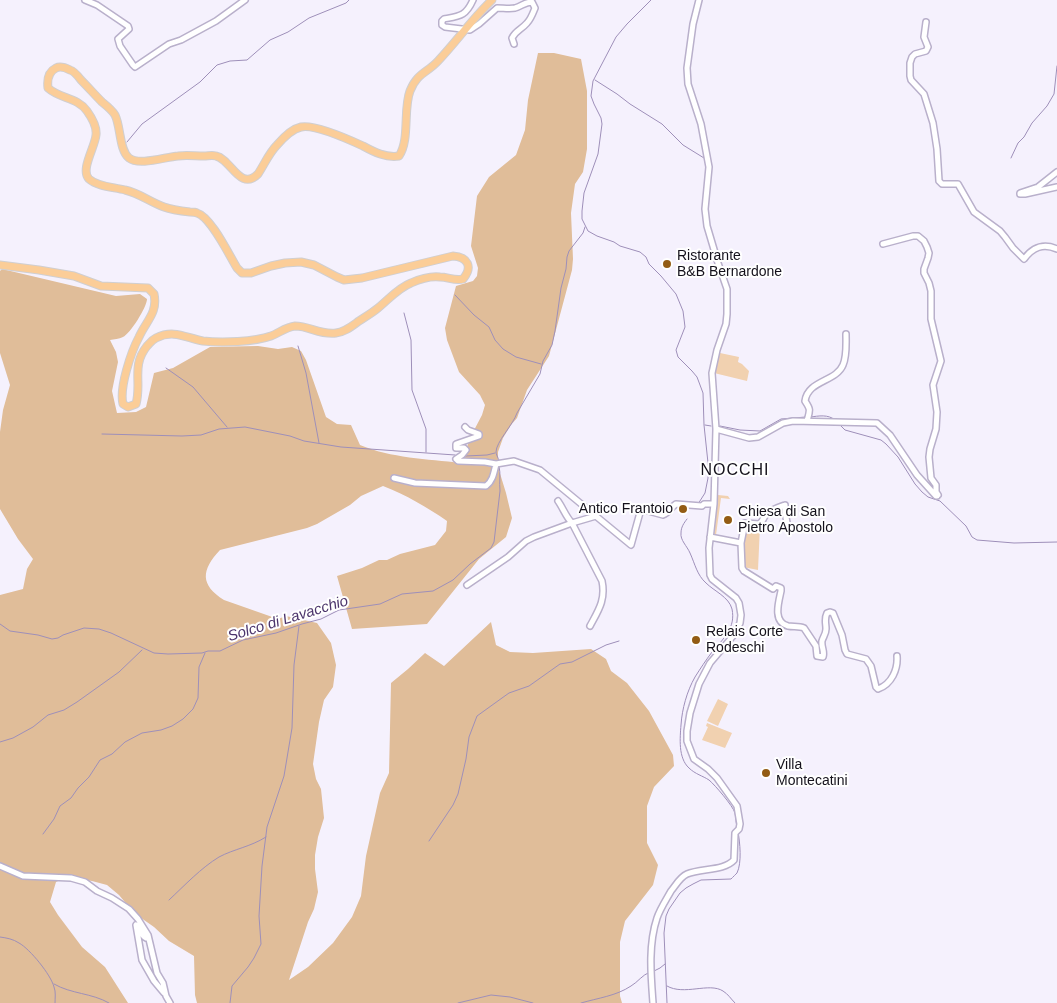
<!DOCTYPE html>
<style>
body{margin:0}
canvas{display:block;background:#f5f1fd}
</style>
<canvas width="1057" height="1003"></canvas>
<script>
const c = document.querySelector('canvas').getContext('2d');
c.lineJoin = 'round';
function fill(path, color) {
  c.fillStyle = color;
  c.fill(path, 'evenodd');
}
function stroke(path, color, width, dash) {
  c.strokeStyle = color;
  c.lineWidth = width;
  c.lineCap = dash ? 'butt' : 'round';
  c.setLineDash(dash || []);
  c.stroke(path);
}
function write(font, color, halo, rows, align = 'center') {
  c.font = font + ' Arial,sans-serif';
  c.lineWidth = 4;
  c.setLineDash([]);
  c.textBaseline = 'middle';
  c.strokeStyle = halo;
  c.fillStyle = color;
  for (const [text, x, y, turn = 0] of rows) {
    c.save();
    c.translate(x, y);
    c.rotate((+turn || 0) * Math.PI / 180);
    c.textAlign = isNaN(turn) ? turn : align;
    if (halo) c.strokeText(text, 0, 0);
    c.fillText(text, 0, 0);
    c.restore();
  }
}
fill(new Path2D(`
 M720,353L739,357L738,362L742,364L749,371L747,381L714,373L717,357H719Z
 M718,495L728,496L730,499L721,498L716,535H714Z
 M746,525L760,526L758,570L743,567L745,526Z
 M718,699L728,704L718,726L707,721Z
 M707,723L732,733L725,748L702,740L708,727L706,726Z`), '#f1d1b0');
fill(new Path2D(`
 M538,53H554L581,59L587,91V149L583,172L575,184L571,213L573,259L572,270L549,356L527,390L517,418L511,425L503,438L498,452V467L506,493L512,518L506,537L479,559L427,624L352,629L337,576L362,568L379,560H387L400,554L435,545L446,531L447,521C427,507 406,495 383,486L361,496L350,505L317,524L307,528L220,550C201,570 200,585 224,600L278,619L286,616L317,623L331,643L336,665L333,687L324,700L319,722L313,764L316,779L321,789L324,818L318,837L315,855V869L318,892L314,909L308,922L289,980L308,967L333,943L352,917L361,896L366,856L380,793L389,773L391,683L408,669L425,653L444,666L491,622L496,645L510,652L533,653L591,649L606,659L611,671L627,683L649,711L673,755L674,766L654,787L647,806V843L658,865L653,885L625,921L620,942V996L622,1003H197L195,995L194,956L169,941L154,927L134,913L119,895L107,885L92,881L67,877L56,882L50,902L58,915L82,947L105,967L128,1003H0V595L23,589L27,569L33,559L18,539L0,509V432L3,410L10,385L0,353V271L2,269L116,296L140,294L147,299C147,307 130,334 123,337C119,339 114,339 110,340L116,352L118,362L112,391L117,413L136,412L146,407L154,373L173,368L210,347L258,346L278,349L292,347L301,351L306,360L326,417L337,424L351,425L360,445C391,458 427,459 461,463L471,436L482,415L485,405L480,395L459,372L447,340L445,328L456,286L473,281L477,276L478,268L471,246L477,196L489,177L516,155L525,130L528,100Z`), '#e0bd99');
stroke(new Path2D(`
 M651,0L627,24L616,37L593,81L591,96L594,104L601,118L602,124L598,154L584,193L582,211V219L588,231L597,236L614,242L620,246L640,252L646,257L649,264L661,276L676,294L683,311L685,327L676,350L678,357L692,371L697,377L703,393L704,425L708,463V478L705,493L698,504
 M595,80L617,94L630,104L662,124L683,145L704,158
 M127,142L142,124L200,82L217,65L230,61L247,60L270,40L288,32L309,18L346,3L349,0
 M1011,158L1018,143L1024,137L1032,123L1047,106L1054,94L1057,66
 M455,295L474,315L489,327L495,340L503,349L516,357L541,364
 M404,313L411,340L412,390L426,429V452
 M298,346L306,373L319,443
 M166,368L193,387L227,427
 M810,417C819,416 828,414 835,420
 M705,425L711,426
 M840,425L845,430L881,440L886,444L898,457L915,484L922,492L928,497L940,501L966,526L972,537L977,540L1014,543L1057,542
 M720,426L740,430L760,431L781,419L806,417
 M102,434L182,436L201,435L219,429L245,427L290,436L304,441L341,447L455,455
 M466,456L487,455L495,453
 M499,460C498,458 496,454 496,452C496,442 513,425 517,413L540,374L543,361L552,345L555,331L561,288L566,269L567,257L569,251L583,233L585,227
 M687,519C684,523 681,527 681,533C680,540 687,546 690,553C695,564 697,575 706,583C714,591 729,597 732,609C736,628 723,639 712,652C706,660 700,669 695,677C687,691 682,709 681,725C680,738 678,758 689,768C695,774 703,776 709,780C715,785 733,806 735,813C736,817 736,823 737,828
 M0,624L10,631L38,635L52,639L58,638L63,635L84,628L99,629L111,633L154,653L168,654L202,653L208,651H220L243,640L276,633L302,624L321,619L339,610L380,604L402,594L433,591L453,580L470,564L491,548L494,542L500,491C499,482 501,474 499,466
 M0,742L13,738L33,727L48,715L64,710L77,702L119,672L142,650
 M43,834L54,819L60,806L71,798L78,788L89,777L100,760L112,754L125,742L142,733L161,730L172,726L183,719L193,709L198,698L199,667L205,653
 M429,841L453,805L458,794L466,759L469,737L477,716L502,698L509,693L529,686L560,664L572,662L606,645L619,641
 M169,900C185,885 201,868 219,857C234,849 250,847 266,837
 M0,937C7,938 13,939 19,943C30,949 51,975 54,987C56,992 55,998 55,1003
 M654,971L660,968L665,964
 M54,984C71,994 92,993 109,1003
 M667,986C684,996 709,982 723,991C728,994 731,999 735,1003
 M230,1003L232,986L248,967L254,958L261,944L259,916L262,866L267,827L284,776L292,728L294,665L299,626
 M458,1003L491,995L510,997L533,1003
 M581,1003C598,998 616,996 631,986C638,982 642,975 650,972
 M667,1003L664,933L666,916L669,909L680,893L686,888L693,884L701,880L731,879C733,877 736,874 737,873C742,863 740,842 738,832`), '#9e8fb9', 1);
const minor = new Path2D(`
 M85,0L97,5L128,26L129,29L118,39L120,46L133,65L135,67L169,44L181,40L216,21L245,0
 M473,0C466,16 460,16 444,19L442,21V25L445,27L470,30L479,24L497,8C503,8 510,9 515,8C522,6 525,2 532,2L535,8C533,13 531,19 527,23C521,30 516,30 512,38L514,44
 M926,22L924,37L928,47L926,51L915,54L912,57L910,63V76L911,80L924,94L933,123L937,149L939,181L942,184H958L974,212L1000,231L1005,237L1013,248L1024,259C1033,247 1043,243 1057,249
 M1057,172L1038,187L1020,193V194H1025L1057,187
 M883,244L913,236H918L924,241L927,247L929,253L928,258L924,269V273L929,283L931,291V319L941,361L933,385L937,412L936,429L930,449L929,457L931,478L936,485V492L938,495
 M807,421C810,410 811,410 805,401C808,380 836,382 843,365C847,356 846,343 846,334
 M465,427L468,430L479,434V436L456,444V448H464L466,450L462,455L456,459L458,461L485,462L496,464L514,461L540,470L631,545L641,509L663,515C669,513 671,507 676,504L702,506L704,504H714
 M716,429L749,438L758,437L783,423L793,421L877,423L890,435L917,475L936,496H937
 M394,478L415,483L486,486C493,481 494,472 496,464
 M558,501C563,508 566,517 572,523L602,581C606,600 598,611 590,626
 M788,528L785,512V505C779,507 769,510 765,516C763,519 762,522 760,524L745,523L741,543L742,568L744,571L773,589L776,586L781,588V591C779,601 772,622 788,626C793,627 799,626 804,628L816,646L817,656L823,657C825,651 821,647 822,641C823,637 826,634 826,629C826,623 824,619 827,613L830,612L833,613L842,635L845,650L847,654L866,659L871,666L876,687L878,689C892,684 898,669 897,656
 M710,537L741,543
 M467,585L508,557L526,541L534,537L572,523L596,516
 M0,866L23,876L71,878L85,882L97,891L112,898L129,909L138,919L148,935L157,973L163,983L166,996L170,1003
 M148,937L146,938C141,936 141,928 136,925L142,960L154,981L164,993
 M653,1003C651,976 648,945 657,918C660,909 666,900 671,891C676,885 680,877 687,874C701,868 724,871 734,860L735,833L739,829L740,824L737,806L717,778L708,769L694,759L687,741V731L690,713L699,684L710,663L733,636L740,623L741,615L739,603L736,598L712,579L710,575L709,548L714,504L716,429L712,373L717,350L726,324L727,314V289L718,263L707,226L705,209L709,167L701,124L688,84L687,68L693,24L699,0`);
const major = new Path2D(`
 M0,265L39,270L74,276L101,286L148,288L154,294C158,313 146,321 139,337C131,352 119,388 123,404L128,407L136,404C142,382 131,366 147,346C150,343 152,340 156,338C174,329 186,338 203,341C222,343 254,342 271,336C279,333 286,327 295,326C310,326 319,335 336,333C345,332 352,326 359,321C365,317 372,313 378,308C388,300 398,288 411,283C420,279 431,276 440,277C448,277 455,281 463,279C473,267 468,257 453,256L362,278L344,280L337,277L314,265L301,262L285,263L271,266L251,273H242L237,268C229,255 211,217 197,213C195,212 192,212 190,212C181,211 172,210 164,207C150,202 139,193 125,190C114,187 98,187 89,179C80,170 95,147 96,135C97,127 92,118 87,111C77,97 60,99 48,88C47,80 48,72 56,68C60,66 66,68 70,70C74,71 78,76 81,80C88,87 95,95 102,102C107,106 112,110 115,115C121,127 119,150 129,158C139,166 165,157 178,156C186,155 195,156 204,156C208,156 212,155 216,156C231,159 240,192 258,174C264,165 269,153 277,145C283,138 292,129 301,127C315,124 350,140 363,146C374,152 386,158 399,156C410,140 403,109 410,91C417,73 427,73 438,61C457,41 472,19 492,0`);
stroke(minor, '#b9b0cb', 8);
stroke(major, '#d0cfd1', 9);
stroke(minor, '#fff', 5);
stroke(major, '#fbcd98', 7);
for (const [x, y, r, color] of [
 [667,264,5,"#935c14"],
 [683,509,5,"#935c14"],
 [728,520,5,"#935c14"],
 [696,640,5,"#935c14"],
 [766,773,5,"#935c14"]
]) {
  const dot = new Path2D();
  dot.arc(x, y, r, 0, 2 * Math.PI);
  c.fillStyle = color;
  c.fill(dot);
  stroke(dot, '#fff', 2);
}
write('14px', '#14111b', '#fff', [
 ["Ristorante",677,256],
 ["B&B Bernardone",677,272],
 ["Antico Frantoio",673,509,"right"],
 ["Chiesa di San",738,512],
 ["Pietro Apostolo",738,528],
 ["Relais Corte",706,632],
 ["Rodeschi",706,648],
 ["Villa",776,765],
 ["Montecatini",776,781]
], 'left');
write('italic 15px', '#4c356c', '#fff', [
 ["Solco di Lavacchio",288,619,-17]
]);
c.letterSpacing = '1px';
write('16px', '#14111b', '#fff', [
 ["NOCCHI",735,471]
]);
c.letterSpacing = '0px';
</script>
